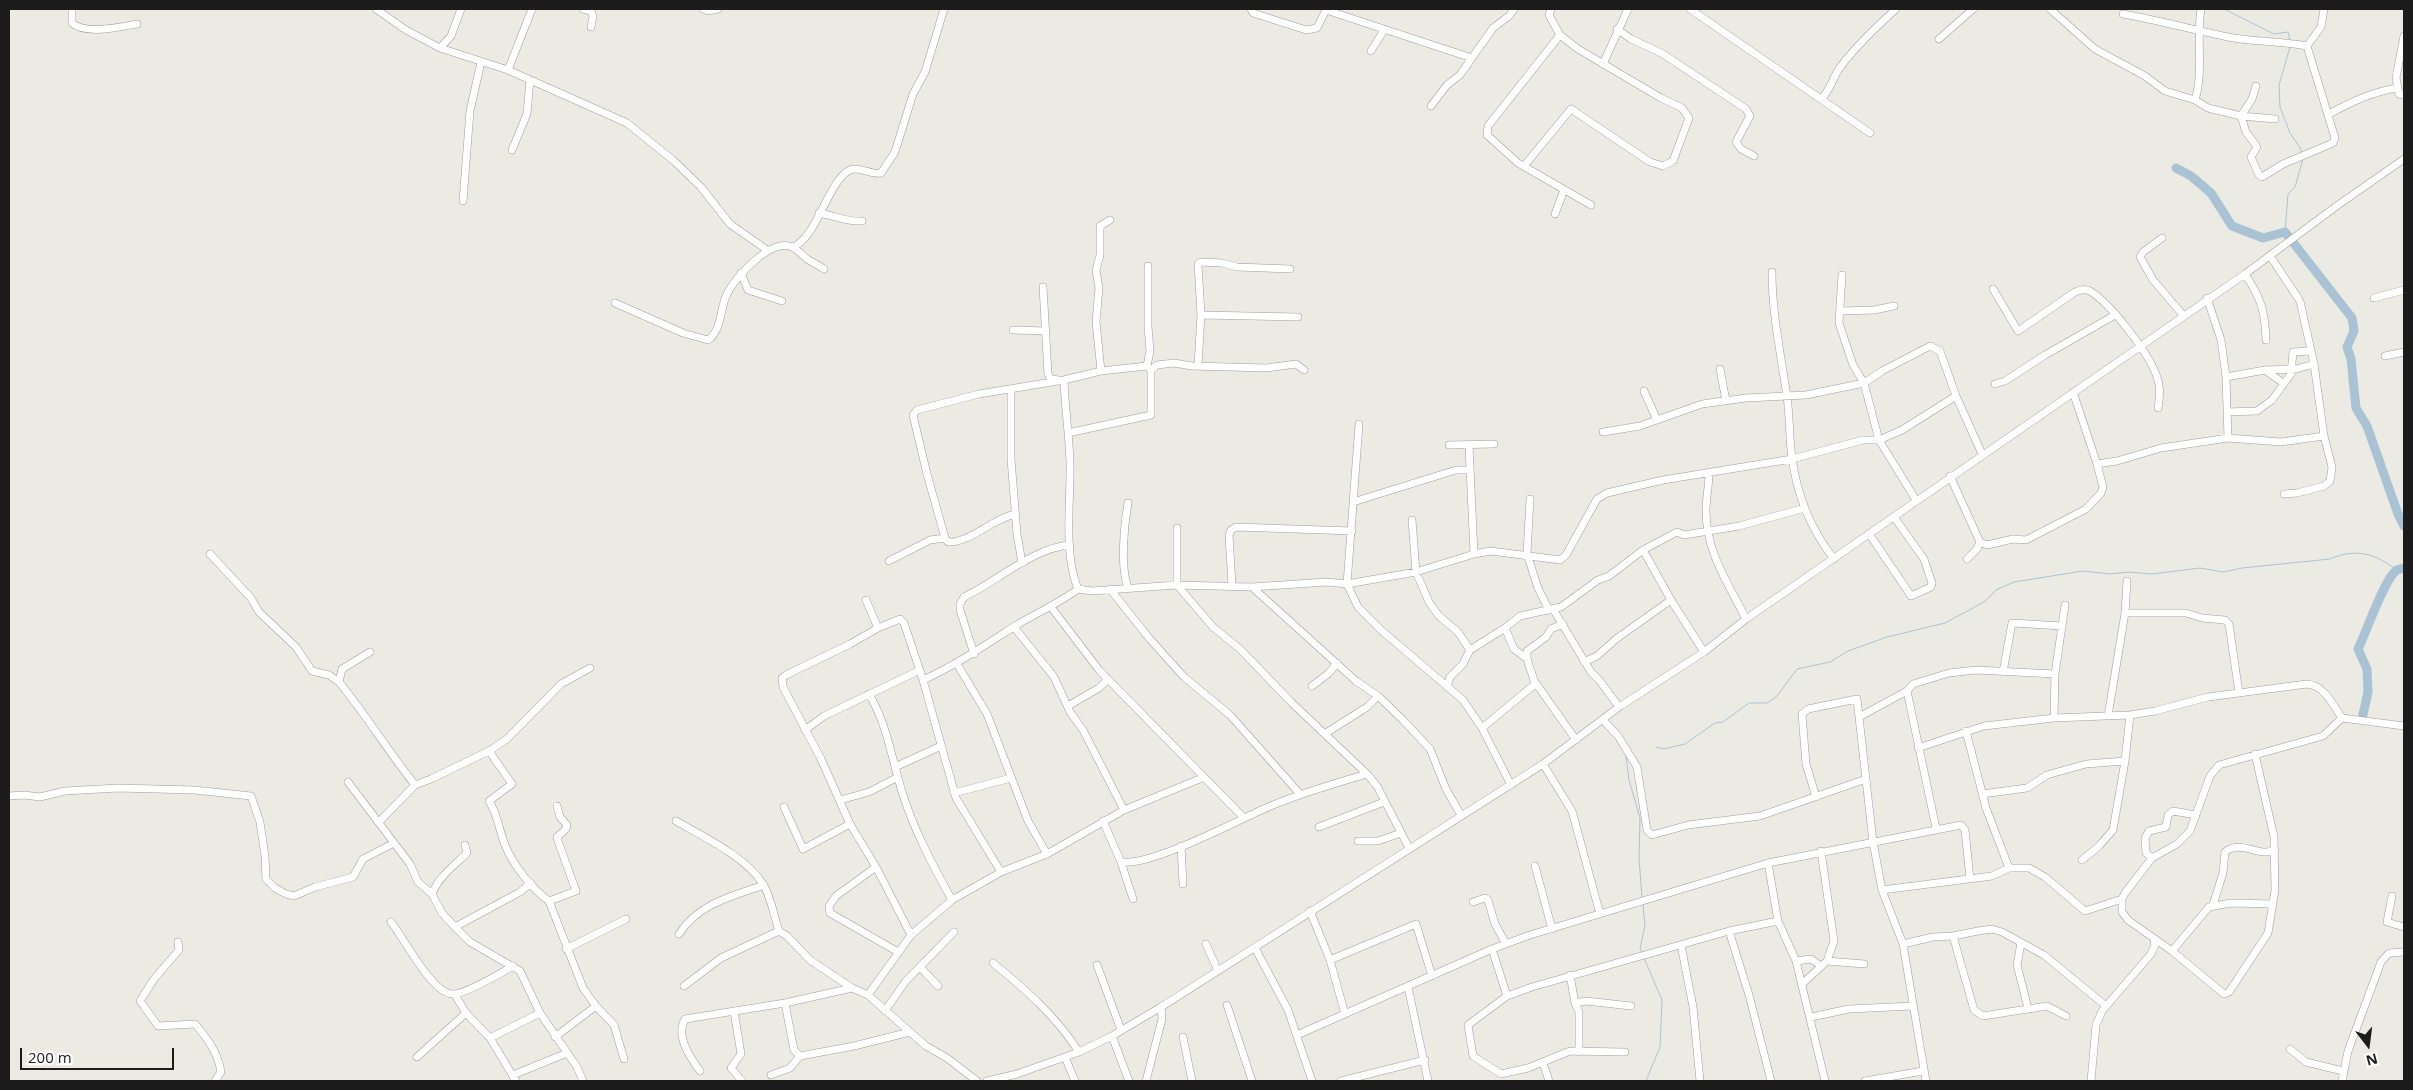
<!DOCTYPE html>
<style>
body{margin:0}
#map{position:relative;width:2413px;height:1090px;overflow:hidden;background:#ecebe3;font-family:"Open Sans",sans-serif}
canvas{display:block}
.frame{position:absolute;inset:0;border:10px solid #1c1c1c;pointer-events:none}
.north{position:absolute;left:2343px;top:1020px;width:50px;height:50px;-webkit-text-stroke:4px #fff;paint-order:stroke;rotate:165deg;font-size:14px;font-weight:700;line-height:20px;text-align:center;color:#1c1c1c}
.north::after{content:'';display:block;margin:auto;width:18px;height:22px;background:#1c1c1c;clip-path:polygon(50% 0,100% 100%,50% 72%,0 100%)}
.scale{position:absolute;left:20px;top:1048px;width:154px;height:22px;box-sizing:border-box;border:2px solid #1c1c1c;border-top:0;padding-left:6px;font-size:15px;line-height:18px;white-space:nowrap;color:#1c1c1c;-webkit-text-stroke:4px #fff;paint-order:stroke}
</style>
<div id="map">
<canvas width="2413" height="1090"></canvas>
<div class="frame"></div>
<div class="north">N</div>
<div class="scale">200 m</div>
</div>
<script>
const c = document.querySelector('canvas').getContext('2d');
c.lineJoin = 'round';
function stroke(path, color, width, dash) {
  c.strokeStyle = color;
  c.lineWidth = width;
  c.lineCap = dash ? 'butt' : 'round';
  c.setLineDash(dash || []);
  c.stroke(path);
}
stroke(new Path2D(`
 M2224,9L2274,34L2288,32L2290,40
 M2290,47L2279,85L2280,107L2290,133L2299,146L2302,153
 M2285,232L2288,194L2295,187L2303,159
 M1656,747L1664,749L1685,744L1715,723L1723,722L1749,703H1767L1777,696L1797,669L1830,662L1848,651L1887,637L1945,623L1984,602L1996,590L2014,582L2083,571L2110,574L2129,572L2152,574L2200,568L2223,572L2242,568L2330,559C2356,548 2374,553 2397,570
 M1626,756L1629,780L1640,818L1639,858L1642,898
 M1642,952L1640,949L1645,925L1643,905
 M1644,958L1662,1000L1660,1047L1646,1081`), '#a9c3d5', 1);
stroke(new Path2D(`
 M2176,168L2191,176L2211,193L2232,226L2263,238L2285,232L2352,318L2354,331L2347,347L2351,359L2356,408L2367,426L2398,514L2404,526
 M2362,719L2368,692L2367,669L2358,649C2366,633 2385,577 2397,570C2399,569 2402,569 2404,568`), '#a9c3d5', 9);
const minor = new Path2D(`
 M72,9V23C85,35 121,27 137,24
 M376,9L406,30L440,48L508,70L627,123L674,161L701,187L730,224L767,250
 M583,9L591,11L593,16L591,27
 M703,9L708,11L718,9
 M1251,9L1253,13L1306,30L1317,28L1326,10L1472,58
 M1690,9L1870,133
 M2050,9L2095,49L2145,76L2165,91L2195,100L2208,108L2241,116L2275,119
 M2123,14C2158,20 2193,30 2228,37C2254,42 2281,41 2307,46
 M1617,29L1631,39L1663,54L1746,109L1750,116L1736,142L1741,149L1754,156
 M1560,35L1488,126L1487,135L1518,163L1591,205
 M2404,36L2396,78L2399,94L2404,95
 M1939,39L1973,9
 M440,48L451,36L461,9
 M1371,51L1384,30
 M1603,64L1628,9
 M508,70L532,9
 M2256,86L2252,99L2241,116L2246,132L2257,147L2251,157L2259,175L2262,177L2283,164L2333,143L2335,138L2307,46L2321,27L2324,9
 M1821,99C1831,90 1833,76 1841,66C1857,45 1876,27 1896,9
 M2195,100C2204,71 2196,39 2201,9
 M1431,106L1447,85L1460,75L1493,28L1509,16L1514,9
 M2329,114C2351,102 2372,92 2397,88
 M512,150L527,114L530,80
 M1524,166L1571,109L1650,162L1663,166L1673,161L1689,118L1682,108L1661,98L1578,49L1560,35L1549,15L1551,9
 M463,201L470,111L481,62
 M819,213C836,216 845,222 862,221
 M1555,214L1564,190
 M2162,238L2143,252L2140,257L2153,280L2183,315
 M793,247C817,238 829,179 850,170C859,166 871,175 881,173L895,152L913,94L925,72L944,9
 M2270,256L2300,301L2314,364L2324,436L2332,467L2330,481L2324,486L2297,493L2284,494
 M1772,272C1772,314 1781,355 1787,397C1790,417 1789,438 1792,458C1797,494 1811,530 1834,559
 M741,273L748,290L782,301
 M2245,274C2261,298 2265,311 2266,340
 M1842,275L1839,323L1853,365L1864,383L1879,440L1916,500
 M1043,287L1048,374L1051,379L1059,380
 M1993,289L2018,331L2075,292C2080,290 2085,288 2090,291C2111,304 2149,353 2157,377C2161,387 2160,397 2158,408
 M2207,298L2221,340L2226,377L2228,438
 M2374,298L2404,290
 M615,303L683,333L708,340C722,331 720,307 727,294C735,277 771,238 792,247C797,249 802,255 807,259C812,262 818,265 824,269
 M1841,311L1874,310L1894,306
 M1201,315L1298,317
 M1013,330L1045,331
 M2385,356L2404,352
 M1198,365L1201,315L1198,264L1201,262L1222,263L1237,267L1290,269
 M1147,366L1151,370L1157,365L1174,363L1192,366L1266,368L1296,364L1304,370
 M1720,369L1726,401
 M2265,370L2283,383
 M1101,371L1096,322L1099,288L1096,270L1100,255V226L1110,220
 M2226,377L2265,370L2296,369L2314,364
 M1995,384L2005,381L2045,355L2115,315
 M1011,389V459L1017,534L1022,563
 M1644,391L1657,420
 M2227,412L2257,411L2272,400L2291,374L2293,352L2311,351
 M1359,424L1347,584L1358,607L1382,631L1463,700L1482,728L1511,785
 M1603,432L1640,426L1702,404L1746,398L1806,395L1864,383L1882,371L1930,346L1940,351L1956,396L1982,454
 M1068,433L1151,415V370
 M1449,445L1494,444
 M1469,446L1474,554
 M2097,464L2117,461L2161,448L2228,438L2281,442L2324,436
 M1709,472C1709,486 1706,498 1706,511C1706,552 1728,583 1746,619
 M1950,476L1980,542L1977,549L1967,559
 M1530,499L1527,554L1538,588L1549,610
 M1353,502L1456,470H1469
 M1412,520L1416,572L1429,602L1439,616L1458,632L1470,650
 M1177,528V585L1213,627L1241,650L1292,703L1367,774L1377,786L1409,848
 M1870,535L1911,596L1931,587L1932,583L1924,559L1894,517
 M945,538L927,474L913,415L917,410L979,394L1064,380
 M1980,542L1987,545L2013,539L2026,540L2086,509L2101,493L2103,487L2097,464L2073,392
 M1643,550L1671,600L1704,652
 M210,554L251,598L259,612L296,647L312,671L329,675L339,682
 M889,561L930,540L945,538L948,542C970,543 990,520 1015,514
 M1232,586L1229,535L1231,530L1236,527L1352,531
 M1252,587L1356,681L1378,696L1403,720L1430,749L1446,789L1461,815
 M1128,588C1120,566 1124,526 1128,503
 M1078,589C1063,553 1071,500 1070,462C1069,434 1065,408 1064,380L1101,371L1147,366L1150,351L1148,326V266
 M1110,589L1149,638L1184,677L1230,715L1300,794
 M866,600L878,628
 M1051,607L1099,670L1244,818
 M1553,609L1591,672L1600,681L1619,707
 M2125,613H2186L2202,618L2225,620L2229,624L2239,693
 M1014,627L1054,677L1070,712L1083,730L1124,810
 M1505,628L1514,649L1526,658
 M370,652L342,669L339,682C366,715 388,751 415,785
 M974,654L960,610V604L964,597C996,582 1035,547 1070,545
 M1584,662L1597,656L1616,639L1671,600
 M957,664L987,714L1028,821L1047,854
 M2003,672L2012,623L2062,626
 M923,680C956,665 984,646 1015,626C1036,613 1058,604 1078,589L1092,591L1177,585L1252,587L1327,582L1347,584L1416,572L1474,554L1491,551L1560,560L1566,555L1597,499L1607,493L1663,480L1792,459L1863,440H1879L1902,430L1956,396
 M1535,682L1576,740
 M1312,686L1329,673L1337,663
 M1447,687L1450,677L1463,664L1470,650L1505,628L1520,616L1561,607L1598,580L1609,576L1643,550L1677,532L1684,535L1739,526L1805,508
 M1907,691L1936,828
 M869,694C888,726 892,761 903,795C915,832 933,866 952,900
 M1068,706L1099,688L1108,679
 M2108,716L2125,613L2127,581
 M1859,717L1907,691L1913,684L1949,673L1976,670L2055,674
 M2054,718L2055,674L2065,605
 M1603,720L1618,736L1637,767L1647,830L1652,835L1688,825L1760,816L1866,779
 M1482,728L1534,685C1536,676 1525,665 1527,651L1546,637L1551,629L1563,624
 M805,730L824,716L918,671
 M1966,731L1986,808L2009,868
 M1326,733L1367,707L1378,696
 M1918,748L1984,726L2054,718L2130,715L2155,711L2208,697L2307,684C2324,685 2333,705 2342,718L2404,726
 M489,751L512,784L489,801C498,815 499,830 505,845C513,865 532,889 549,901L583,988L596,1006
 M2255,754L2274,837L2275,890L2268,933L2229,992L2224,994L2172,951L2128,920L2122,912V899L2125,893L2152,858L2177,844L2190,831L2210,776L2219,765L2323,736L2342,718
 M1543,764L1572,811L1600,914
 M895,767L941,746
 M348,782L410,864L418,882L432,894L442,913L455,927L470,942L520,971L540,1013L577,1067L583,1081
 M954,793L1011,778
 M1982,794L2027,788L2047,775L2086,764L2125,761
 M9,796L24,795L40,797L65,791L118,788L194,790L251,796L260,822L265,856L266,879L275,888L286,894L294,896L315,887L353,877L363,859L394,843
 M1816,797L1806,764L1802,714L1808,709L1857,699L1873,842L1882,890L1903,944L1926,1081
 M840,800L869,792L898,777
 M784,807L803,849L850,824
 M676,821C704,837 746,857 763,884C771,897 774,916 779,931L787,936L810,960L852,988L868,995L926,1046L947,1058L977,1081
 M1103,821L1121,862C1152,866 1234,822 1266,808C1298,794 1333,784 1367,774
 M379,822L415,785L431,779L489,751L507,739L561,684L590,668
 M1319,827L1384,802
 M1358,841H1378L1401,833
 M1181,846L1183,884
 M2152,858L2146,853L2145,838L2149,831L2166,827L2168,815L2173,811L2196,815
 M2082,860L2099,846L2113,830L2125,761L2130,715
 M1121,862L1133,899
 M1768,863L1778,921L1796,961L1825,1081
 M1535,866L1552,929
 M876,867L836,896L829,906L830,913L898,952
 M1882,890L1992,876L2009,868H2029L2045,877L2085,911L2122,899
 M432,894C439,876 454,866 467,853L465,845
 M2392,896L2387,922L2404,927
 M549,901L576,891L558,841L557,837L566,829L567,825L560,817L557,806
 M1473,902L1485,898L1488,900L1495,924L1506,944
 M2213,905L2223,873L2225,852C2242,839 2258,858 2275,850
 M1310,911L1330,960L1345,1014
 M391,922C404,938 432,994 453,994C466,994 501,973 513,966
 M455,927L520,892L531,883
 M1729,931L1749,995L1771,1081
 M679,934C698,904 732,896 764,885
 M911,935L876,867L850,824L821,759L783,687L782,678L786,675L850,644L878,628L900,619L904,623L923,680L956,798L1001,872
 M1953,936L1974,1010L1983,1016L2047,1006L2066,1016
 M178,942L179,950L154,979L140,1001L158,1026L195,1024C208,1039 218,1053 221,1072L215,1081
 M2021,943L2017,965L2028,1008
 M1206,944L1218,971
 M1903,944L1933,937L1953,936L1978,931L1992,929L2002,932L2044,955L2106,1006
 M1681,945L1693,1007L1700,1081
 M1255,948L1288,1010L1312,1081
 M566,949L626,919
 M1492,949L1507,996
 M2172,951L2209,907L2231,903L2272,904
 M1330,960L1416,924L1432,976
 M1796,961L1811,959L1821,966
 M1827,961L1864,964
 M993,963C1026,990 1056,1016 1079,1052
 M1097,965L1121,1030
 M920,967L938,986
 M1570,975L1575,1003L1579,1012V1052
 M1802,984L1827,961L1834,941L1821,851
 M684,986L721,958L779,931
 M1408,987L1428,1081
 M455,995L466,1013L490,1038L516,1081
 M868,995L911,935L952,900L1001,872L1047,854L1124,810L1202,778
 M785,1003L794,1050L800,1056
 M1575,1003L1586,1001L1631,1006
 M1227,1005L1252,1081
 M734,1011L741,1054L731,1068L742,1081
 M885,1011L905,982L954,932
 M1811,1017L1849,1009L1913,1006
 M1297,1035L1492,949L1530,935L1768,863L1961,825L1965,830L1970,879
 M1112,1036L1129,1081
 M555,1037L596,1006L614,1025L624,1059
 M1183,1037L1192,1081
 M490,1038L540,1013
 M2290,1049L2306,1062L2343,1071
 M1625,1052L1570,1051L1528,1068L1501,1074L1473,1056L1468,1025L1507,996L1532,987L1729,931L1778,921
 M417,1057L466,1013
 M1065,1057L1075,1081
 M1543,1063L1549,1081
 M700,1071C690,1057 675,1036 685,1019L785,1003L852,988
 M513,1075L567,1053
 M771,1075L790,1068L800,1056L854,1046L910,1032
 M987,1081L1017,1074L1079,1052L1112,1036L1161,1007L1543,764L1619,707L1704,652L1746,619L2245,274L2338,205L2404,159
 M1146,1081L1162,1019L1161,1007
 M1341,1081L1425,1060
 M1865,1081L1923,1071
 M2091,1081L2096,1025L2102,1011L2151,954L2155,945L2154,940
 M2342,1081L2348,1051L2381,962L2389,953L2404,952`);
stroke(minor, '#9d9d9d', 8);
stroke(minor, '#fff', 7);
</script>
